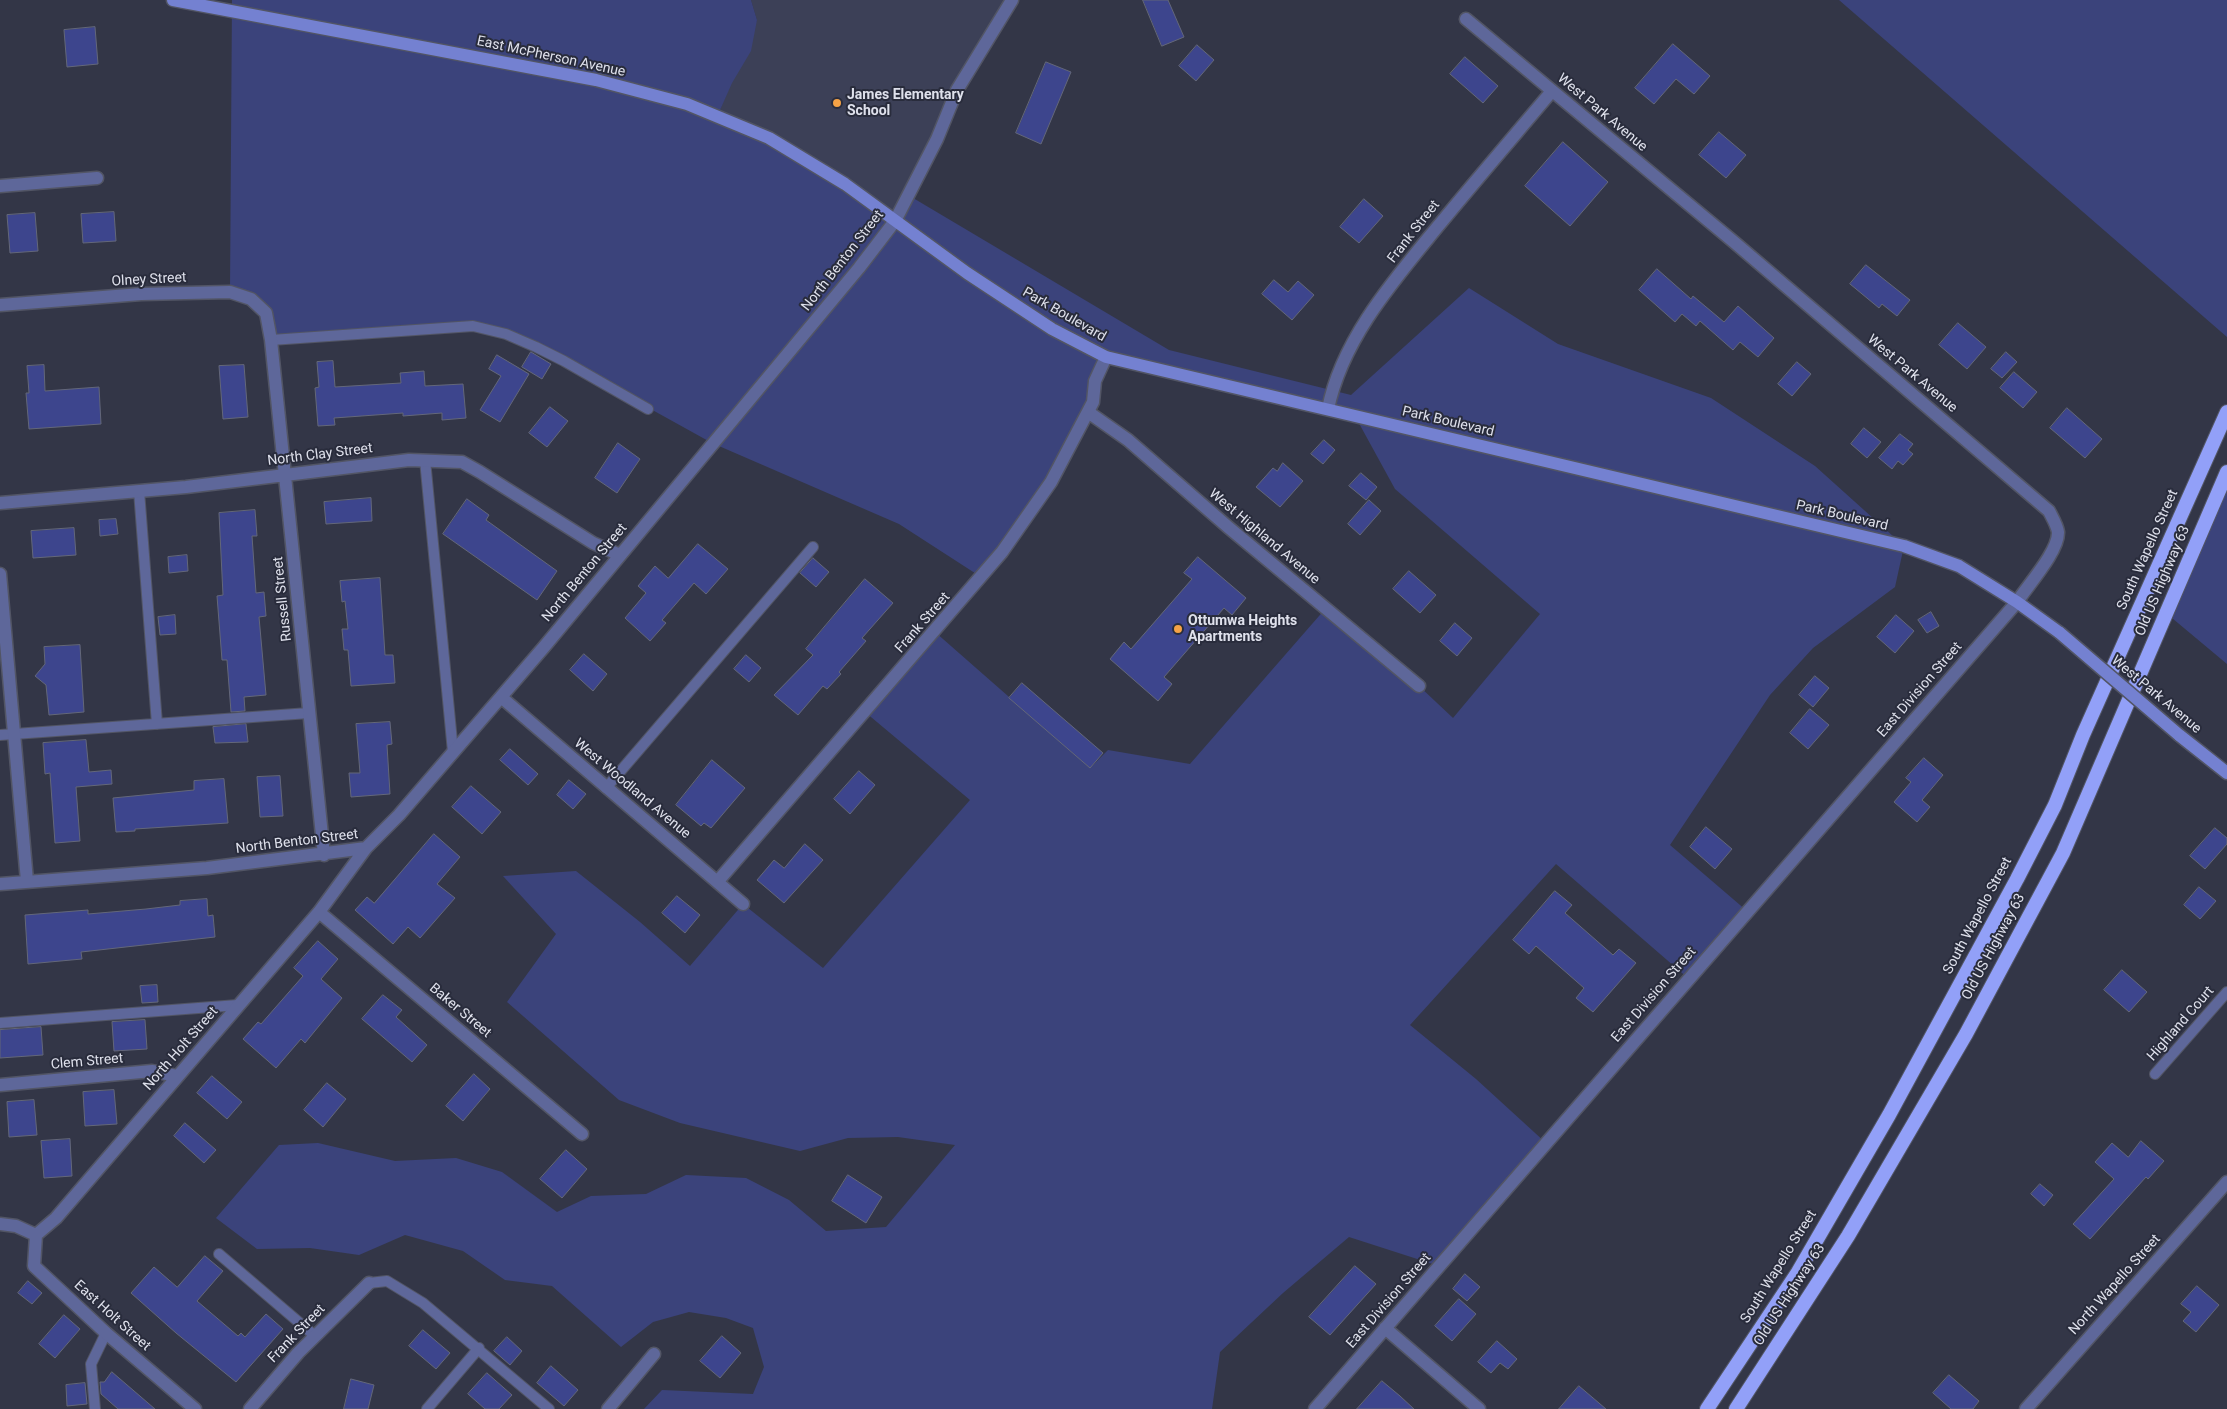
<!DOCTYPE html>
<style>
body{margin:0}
canvas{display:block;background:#333647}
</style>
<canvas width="2227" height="1409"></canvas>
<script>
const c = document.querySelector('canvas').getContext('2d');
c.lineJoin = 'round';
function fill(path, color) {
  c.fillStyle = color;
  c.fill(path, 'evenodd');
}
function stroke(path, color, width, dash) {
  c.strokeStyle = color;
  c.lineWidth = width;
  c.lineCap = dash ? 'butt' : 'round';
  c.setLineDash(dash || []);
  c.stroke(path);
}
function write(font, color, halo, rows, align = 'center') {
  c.font = font + ' Roboto,sans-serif';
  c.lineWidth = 4;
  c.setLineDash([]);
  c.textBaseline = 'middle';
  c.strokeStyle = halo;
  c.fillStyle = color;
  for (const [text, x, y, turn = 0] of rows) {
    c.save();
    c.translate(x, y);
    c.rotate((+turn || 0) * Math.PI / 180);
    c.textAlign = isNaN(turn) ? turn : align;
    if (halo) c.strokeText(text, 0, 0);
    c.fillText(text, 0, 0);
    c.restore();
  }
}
fill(new Path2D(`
 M751,0H1012L992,31L895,221L717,117L757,20Z`), '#3c4057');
fill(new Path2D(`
 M232,0H751L757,20L751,51L732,83L717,117L769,138L895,221L908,195L1169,350L1351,395L1469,288L1558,344L1711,398L1815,466L1904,546L1895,587L1813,648L1770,695L1670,845L1747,911L1689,979L1556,864L1410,1025L1476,1079L1546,1143L1439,1266L1349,1237L1283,1293L1220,1352L1212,1409H644L662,1390L753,1394L764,1367L753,1328L726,1318L689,1312L653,1322L621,1347L552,1286L505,1280L463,1251L405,1235L359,1255L310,1248L257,1249L216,1218L279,1145L318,1143L395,1161L456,1158L502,1172L557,1212L591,1196L646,1194L686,1175L746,1178L789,1200L826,1231L886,1227L955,1145L898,1137L848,1138L800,1151L680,1123L619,1100L507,1002L556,934L503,876L576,871L640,922L690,966L743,904L823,968L970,800L865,712L935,632L1090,768L1108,750L1190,764L1326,608L1419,686L1453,718L1540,614L1395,489L1355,416L1107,357L1093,402L1051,482L981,577L899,524L712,443L564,361L473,326L271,340L266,313L230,292Z
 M1839,0H2227V337Z
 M2227,472V664L2166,613Z`), '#3b437b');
const building = new Path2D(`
 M1143,0H1168L1184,37L1162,46Z
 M95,27L98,64L67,67L64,30Z
 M1673,44L1710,76L1694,94L1676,79L1654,104L1635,88Z
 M1197,45L1214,60L1196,81L1179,66Z
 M1465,57L1498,86L1483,103L1450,74Z
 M1046,62L1071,72L1041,144L1016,133Z
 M1719,132L1746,155L1726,178L1699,155Z
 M1563,142L1608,182L1570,226L1525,186Z
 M1364,199L1383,216L1359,243L1340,227Z
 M114,212L116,241L83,243L81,214Z
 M35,213L38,251L10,253L7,215Z
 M1866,265L1910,300L1897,316L1882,304L1879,308L1850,284Z
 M1657,269L1691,299L1693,296L1724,322L1738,306L1774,338L1758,357L1740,342L1733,350L1700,321L1696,326L1682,314L1675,322L1639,290Z
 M1274,280L1288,292L1298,281L1314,295L1292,320L1262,294Z
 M1958,323L1986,347L1967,369L1939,345Z
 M531,352L551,364L542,379L522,367Z
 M2006,352L2017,362L2002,378L1991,369Z
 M497,355L529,374L500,422L480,410L501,376L489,369Z
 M333,361L335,387L401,383L400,373L424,371L425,386L463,384L466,418L442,420V413L403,416V413L334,418L335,425L318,426L315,388L319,387L317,362Z
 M1797,362L1811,374L1792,396L1778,384Z
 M44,365L45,391L99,387L101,424L29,429L26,393H29L27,366Z
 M244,365L248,417L223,419L219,366Z
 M2014,372L2037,392L2023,408L2000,388Z
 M550,407L568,421L547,447L529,433Z
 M2067,408L2102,439L2085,458L2050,428Z
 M1864,428L1881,442L1867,458L1851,444Z
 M1900,434L1913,444L1908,450L1913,454L1903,465L1898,461L1892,469L1879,458Z
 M1324,440L1335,450L1323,464L1311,454Z
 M618,443L640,459L617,493L595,478Z
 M1283,463L1303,481L1280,507L1256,487L1273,468L1277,471Z
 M1361,473L1377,487L1366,500L1349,486Z
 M371,498L372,521L326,524L324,502Z
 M467,499L489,515L486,520L557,571L537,600L443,534Z
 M1369,500L1381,511L1360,535L1348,524Z
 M255,510L257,536H252L256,593L264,592L266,616L259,617L266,695L244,697L245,711L231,712L227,660H222L217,596L223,595L219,513Z
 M116,519L118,534L100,536L99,520Z
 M74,528L76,555L33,558L31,531Z
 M698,544L728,569L706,594L694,583L662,620L666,623L650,641L625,618L646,593L638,586L655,566L668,578Z
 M187,555L188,571L169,573L168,557Z
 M1198,557L1246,598L1232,615L1224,608L1164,677L1172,684L1158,701L1110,659L1124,642L1131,649L1192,579L1184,573Z
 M813,558L829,572L816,587L800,573Z
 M1409,571L1436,595L1420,613L1393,589Z
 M380,578L385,655H393L395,683L351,686L348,650H344L342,629H348L345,601L342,602L340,581Z
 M865,579L893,603L862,638L866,641L839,672L841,674L827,689L823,686L798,715L774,695L813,655L806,649Z
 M1931,612L1939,626L1927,633L1918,620Z
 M175,615L176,634L160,635L158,617Z
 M1896,615L1914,631L1895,653L1877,637Z
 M1455,623L1472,638L1457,656L1440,641Z
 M80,645L84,712L49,715L46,685L35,676L45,664L44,647Z
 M584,654L607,674L593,691L570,670Z
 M746,655L761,668L749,682L734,669Z
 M1815,676L1829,688L1813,707L1799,695Z
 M1022,683L1103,753L1090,768L1009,698Z
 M1810,709L1829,725L1808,749L1790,733Z
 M390,722L392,744L387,745L390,794L351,797L349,773H360L356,724Z
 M246,724L248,742L215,743L213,727Z
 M86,740L89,772L111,770L112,784L76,787L80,841L55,843L50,773L45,774L43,743Z
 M510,749L538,774L528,785L500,760Z
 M1924,758L1943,775L1922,800L1930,807L1917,822L1894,802L1911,782L1906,778Z
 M712,760L745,788L711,828L704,823L701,826L676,805Z
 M859,771L875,785L850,814L834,799Z
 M280,776L283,816L260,817L257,777Z
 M224,779L228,823L135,829V831L116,832L113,798L194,790V781Z
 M569,780L586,794L573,809L557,795Z
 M471,786L501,812L482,834L452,807Z
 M1706,827L1732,849L1715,869L1690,847Z
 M2215,828L2227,838V844L2205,869L2190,856Z
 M434,834L460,857L437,884L455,898L420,938L408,927L393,944L355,910L367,897L374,903Z
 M805,844L823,860L784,903L757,880L774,860L784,868Z
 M2199,887L2216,901L2200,919L2184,905Z
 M1555,891L1572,905L1565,913L1613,955L1619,949L1636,963L1593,1012L1576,998L1584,988L1536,946L1529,954L1513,940Z
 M677,896L700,915L685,933L662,913Z
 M207,899L208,916L213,915L215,937L81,952L82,959L28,964L25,915L88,910V914L146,909L180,905V901Z
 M318,941L338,959L321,979L342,998L305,1043L301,1039L276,1068L243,1039L258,1022L261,1024L303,976L294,968Z
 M2122,970L2147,992L2129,1012L2104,990Z
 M157,985L158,1002L142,1003L140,986Z
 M383,995L402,1010L396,1017L427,1045L412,1062L362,1019Z
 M145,1020L147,1049L114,1051L112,1022Z
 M41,1027L43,1055L0,1058V1030Z
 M474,1074L490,1089L463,1121L446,1106Z
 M212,1076L242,1102L227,1119L197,1093Z
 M327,1083L346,1099L323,1127L304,1110Z
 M114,1090L117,1124L85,1126L83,1092Z
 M34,1100L37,1135L9,1137L7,1102Z
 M185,1123L216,1150L204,1163L174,1136Z
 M70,1139L72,1176L44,1178L41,1141Z
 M2141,1141L2164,1161L2148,1179L2146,1177L2090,1239L2073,1224L2114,1179L2095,1162L2112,1143L2128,1157Z
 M566,1150L587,1169L562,1198L540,1179Z
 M848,1175L882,1197L866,1223L832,1201Z
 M2040,1184L2053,1195L2044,1206L2031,1194Z
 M205,1256L223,1271L197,1301L238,1336L241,1333L245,1337L266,1314L283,1329L236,1382L176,1333L131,1293L154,1267L177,1287Z
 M1355,1266L1376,1284L1330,1335L1309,1317Z
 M1465,1274L1480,1287L1467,1301L1453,1289Z
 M28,1281L42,1293L32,1304L18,1293Z
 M2197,1286L2219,1305L2196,1332L2183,1321L2191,1312L2181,1304Z
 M1459,1299L1476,1314L1452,1341L1435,1326Z
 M64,1315L80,1329L55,1358L39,1344Z
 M423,1330L450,1353L436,1369L409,1346Z
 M722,1336L741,1353L720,1378L700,1361Z
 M507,1337L522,1351L510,1365L494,1351Z
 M1497,1341L1517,1359L1508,1369L1500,1363L1491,1373L1478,1362Z
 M551,1366L578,1390L564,1406L537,1383Z
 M112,1372L155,1409H118L101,1394L100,1382H104Z
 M487,1373L512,1395L499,1409H485L468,1394Z
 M1949,1375L1979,1401L1973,1409H1951L1933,1393Z
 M351,1379L374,1385L368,1409H344Z
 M1382,1381L1400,1396L1414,1409H1357Z
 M85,1383L87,1404L67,1406L66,1385Z
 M1579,1386L1606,1409H1559Z`);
fill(building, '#3d458d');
stroke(building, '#636779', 1);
const service = new Path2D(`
 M271,340L473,326L506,334L536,347L564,361L648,409
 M425,460L453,752
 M139,491L157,724
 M0,735L309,713
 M606,788L813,547
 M0,1023L238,1005
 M2155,1074L2227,992
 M219,1254L315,1336
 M369,1283L387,1281L423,1303L549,1409
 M95,1409L91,1364L106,1333
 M427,1409L479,1348`);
const minor = new Path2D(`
 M0,186L97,178
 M0,305L141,294L230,292L251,299L266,313L271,340L324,855
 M1328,409C1342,339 1394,280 1439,225C1476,180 1514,136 1552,91
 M1088,412L1128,440L1228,527L1419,686
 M0,503L186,487L409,460L462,462L480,472L593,543L620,555
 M0,574L27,881
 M501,697L743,904
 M718,881L1002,552L1051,482L1093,402L1095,381L1106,357
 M0,884L207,868L366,848L399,815L544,647L859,268L895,221L937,139L957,90L1012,0
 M319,912L582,1134
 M0,1085L152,1071L177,1076
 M0,1224L16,1226L36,1235
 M36,1235L56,1218L319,912L366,848
 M36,1235L34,1266L106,1333L195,1409
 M1385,1328L1479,1409
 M250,1409L298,1353L369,1283
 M608,1409L654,1354
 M1315,1409L2017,602C2028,585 2059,551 2058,532C2057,525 2052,517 2049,511L1734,242L1466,19
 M2026,1409L2227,1182`);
const secondary = new Path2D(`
 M173,0L596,80L687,104L769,138L845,184L967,273L1052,329L1106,357L1904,546L1959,566L2017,602L2060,633
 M2179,735L2227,773`);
const trunk = new Path2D(`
 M1707,1409L1798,1272L1889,1115L2017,879L2055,805L2083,735L2227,412
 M1736,1409L1848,1236L1966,1034L2063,853L2227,472`);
stroke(service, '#525565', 12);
stroke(minor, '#525565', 15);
stroke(secondary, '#525565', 15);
stroke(trunk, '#525565', 16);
stroke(service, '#5e679a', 10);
stroke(minor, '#5e679a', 12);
stroke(secondary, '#7481d1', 12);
stroke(trunk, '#92a0f8', 14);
const secondaryBridge = new Path2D(`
 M2060,633L2179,735`);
stroke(secondaryBridge, '#525565', 15, []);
stroke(secondaryBridge, '#7481d1', 12);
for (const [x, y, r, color] of [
 [837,103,5,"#f5a246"],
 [1178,629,5,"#f5a246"]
]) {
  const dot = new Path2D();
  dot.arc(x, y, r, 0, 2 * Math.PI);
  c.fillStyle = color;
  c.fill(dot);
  stroke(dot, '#292c3c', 2);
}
write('14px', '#dfe1ec', '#292c3c', [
 ["East McPherson Avenue",551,57,12],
 ["West Park Avenue",1602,113,40],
 ["Frank Street",1414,232,-52],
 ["North Benton Street",843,261,-52],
 ["Olney Street",149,280,-3],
 ["Park Boulevard",1064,315,30],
 ["West Park Avenue",1912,374,40],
 ["Park Boulevard",1448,422,13],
 ["North Clay Street",320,455,-7],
 ["Park Boulevard",1842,516,13],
 ["West Highland Avenue",1264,537,40],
 ["South Wapello Street",2148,550,-66],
 ["North Benton Street",585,573,-50],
 ["Old US Highway 63",2163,581,-67],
 ["Russell Street",283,599,-96],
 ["Frank Street",923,623,-49],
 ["East Division Street",1920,690,-49],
 ["West Park Avenue",2156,695,40],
 ["West Woodland Avenue",632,789,40],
 ["North Benton Street",297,842,-7],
 ["South Wapello Street",1978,916,-62],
 ["Old US Highway 63",1994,947,-62],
 ["East Division Street",1654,995,-49],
 ["Baker Street",460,1011,40],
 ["Highland Court",2181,1024,-49],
 ["North Holt Street",181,1049,-49],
 ["Clem Street",87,1062,-5],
 ["South Wapello Street",1779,1267,-58],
 ["North Wapello Street",2115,1285,-48],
 ["Old US Highway 63",1790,1295,-57],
 ["East Division Street",1389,1301,-49],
 ["East Holt Street",112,1316,42],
 ["Frank Street",297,1334,-46]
]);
write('bold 14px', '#dfe1ec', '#292c3c', [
 ["James Elementary",847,95],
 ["School",847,111],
 ["Ottumwa Heights",1188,621],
 ["Apartments",1188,637]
], 'left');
</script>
